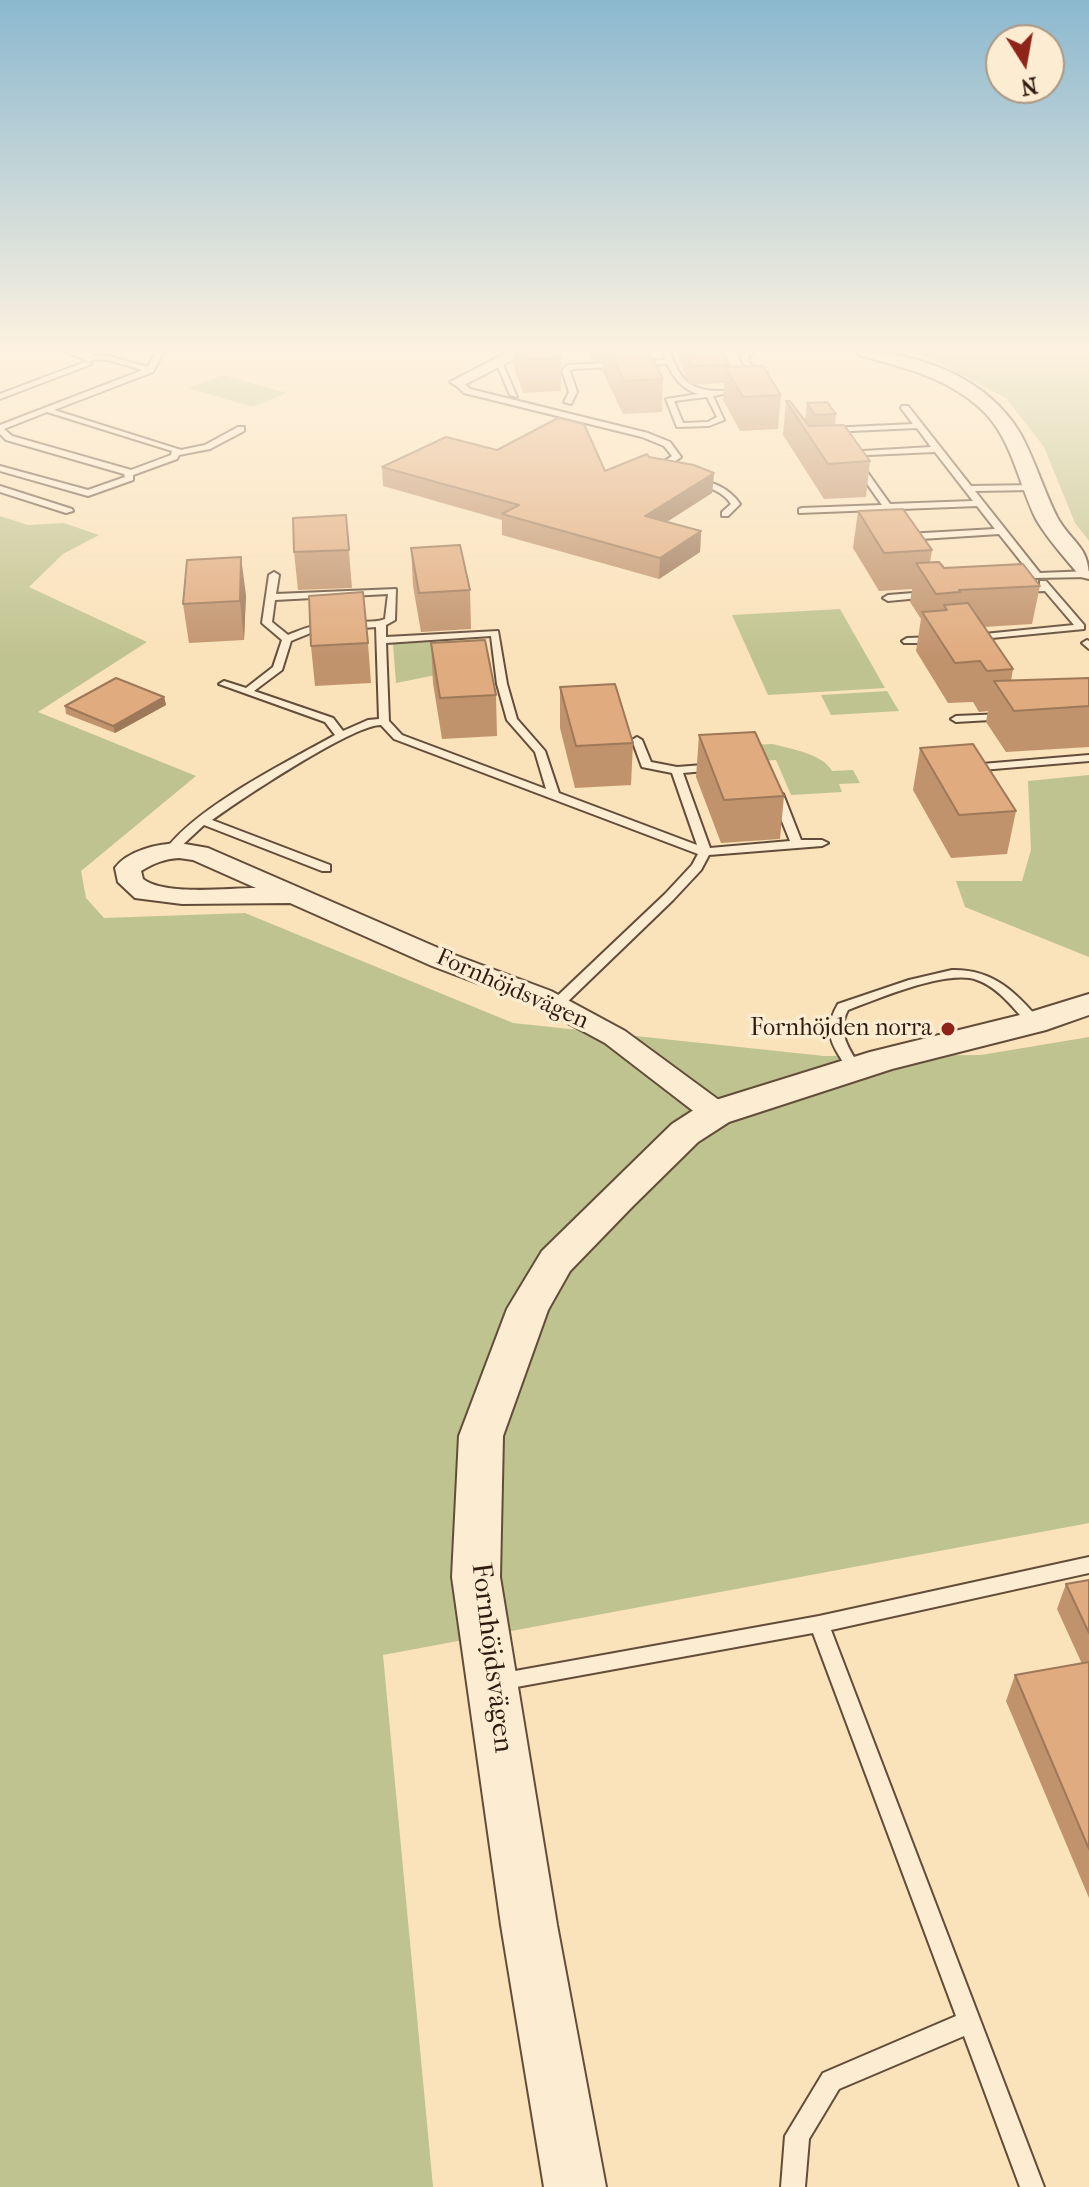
<!DOCTYPE html>
<meta charset="utf-8">
<style>
body{margin:0}
#map{position:relative;width:1089px;height:2187px;overflow:hidden;background:#fae2ba;font-family:"IM FELL French Canon",serif}
canvas{display:block}
.north{position:absolute;left:985px;top:24px;width:80px;height:80px;box-sizing:border-box;background:#fcecd2;border:2px solid #ab9884;border-radius:50%;rotate:169deg;font-size:22px;font-weight:700;line-height:32px;text-align:center;color:#311b10}
.north::after{content:'';display:block;margin:auto;width:28px;height:36px;background:#8f2418;clip-path:polygon(50% 0,100% 100%,50% 72%,0 100%)}
</style>
<div id="map">
<canvas width="1089" height="2187"></canvas>
<div class="north">N</div>
</div>
<script>
const c = document.querySelector('canvas').getContext('2d');
c.lineJoin = 'round';
function fill(path, color) {
  c.fillStyle = color;
  c.fill(path, 'evenodd');
}
function stroke(path, color, width, dash) {
  c.strokeStyle = color;
  c.lineWidth = width;
  c.lineCap = dash ? 'butt' : 'round';
  c.setLineDash(dash || []);
  c.stroke(path);
}
function write(font, color, halo, rows, align = 'center') {
  c.font = font + ' "IM FELL French Canon",serif';
  c.lineWidth = 7;
  c.setLineDash([]);
  c.textBaseline = 'middle';
  c.strokeStyle = halo;
  c.fillStyle = color;
  for (const [text, x, y, turn = 0] of rows) {
    c.save();
    c.translate(x, y);
    c.rotate((+turn || 0) * Math.PI / 180);
    c.textAlign = isNaN(turn) ? turn : align;
    if (halo) c.strokeText(text, 0, 0);
    c.fillText(text, 0, 0);
    c.restore();
  }
}
fill(new Path2D(`
 M907,352H1089V541L1075,523L1044,447L1006,398L929,358Z
 M223,375L287,393L253,407L188,388Z
 M0,516L28,525L64,523L99,535L63,554L29,587L147,642L38,712L196,776L81,871L86,898L104,918L245,913L513,1023L824,1056L981,1055L1089,1037V1523L383,1655L433,2187H0Z
 M840,609L885,688L768,695L732,615Z
 M482,639L486,665L396,683L393,644Z
 M887,691L899,711L831,715L821,695Z
 M773,744C791,749 823,754 832,771L853,770L860,783L839,784L842,792L791,795L776,760L756,761L749,745Z
 M1089,775V957L965,907L956,881H1022L1031,850L1028,781Z`), '#bfc38f');
const service = new Path2D(`
 M156,352H163L153,372L54,410L181,450L205,445L238,427H244V431L210,449L179,455L177,459L133,475V480L88,496L0,471V466L88,490L125,477L124,474L6,440L0,434V425L143,370L108,360L86,359V355L108,356L148,367ZM47,412L172,451L171,455L131,470L12,436L4,429Z
 M664,352H670C680,380 690,391 720,391C728,391 736,387 745,386V390L713,396L724,420L709,426L677,427L666,399L698,394C682,389 674,378 667,364L572,369L570,371L577,392L571,404L564,402L569,392L562,371L567,365L665,360ZM707,397L717,417L708,422L683,423L674,401Z
 M746,352H754L748,357L750,364L767,373V377C754,377 744,367 740,356Z
 M495,360L502,362L517,397L510,395Z
 M85,362L92,364L0,399V394Z
 M455,380H461L470,389L648,433L670,442L681,457L660,472H654V468L672,456L664,446L642,437L464,393L455,384Z
 M902,406H908L971,486L1036,485V489L1033,490L975,491L1040,573L1089,571V577L1034,578L999,534L906,540L902,537L906,534L995,529L977,506L799,513V509L802,508L882,505L853,464L857,462H860L890,504L973,501L935,452L846,456L842,454L846,452L931,447L917,428L829,432L825,430L829,428L913,424L901,408Z
 M692,479C711,480 729,488 740,504L728,516H722V512L731,504C722,490 707,487 692,483Z
 M0,486L72,509L73,511L66,513L0,492Z
 M274,572L279,575L276,594L396,589L395,620L386,625V637L498,631L507,684L517,719L545,751L559,793L697,845L672,773L642,767L632,740L637,737L642,740L651,762L677,767L716,764L721,767L716,770L683,773L710,848L790,841L771,794L777,791L783,794L801,840H822L828,843L822,846L709,855L701,870L673,900L561,1008H551L549,1005L551,1002L665,894L692,865L698,854L394,739L381,725C352,725 240,800 212,820L330,865V871H322L204,825L176,851H168L166,849C200,805 285,763 335,735L325,722L219,684L224,681L246,688L273,667L282,640L262,623L269,575ZM388,594L385,619C373,624 357,619 345,626L350,629L376,627L379,719L368,720L343,731L333,718L254,691L282,670L291,641L313,632L329,631L334,628C319,621 303,629 288,635L272,622L275,600ZM491,636L497,684L507,720L535,752L546,789L402,735L389,721L386,643Z
 M1040,581H1046L1084,625V629L971,640L969,638L974,635L1074,625L1045,591L1020,592L1015,589L1020,586L1040,585Z
 M927,592L930,593V597L888,601L883,598L888,595Z
 M907,638L937,637L942,640L937,643H904L902,641Z
 M1087,640L1089,641V649L1082,643Z
 M1004,714L1009,717L1008,719L956,722L951,719L956,716Z
 M1089,755V761L970,771L965,768L970,765Z
 M952,970C993,969 1016,992 1041,1022L1039,1025H1029C1014,1009 998,987 977,980C947,969 878,999 848,1010C836,1032 849,1049 861,1068L859,1071H849C833,1046 821,1033 838,1004L909,980Z
 M1089,1557V1573L831,1630L1044,2187H1020L964,2036L839,2089L809,2139L805,2187H781L785,2136L823,2073L956,2016L813,1633L500,1690L493,1687L490,1681L493,1675L819,1616Z`);
const minor = new Path2D(`
 M67,352H90L97,357L89,362Z
 M508,352H528L464,385L458,387L450,382Z
 M179,843L208,848L452,954L551,991L625,1031L727,1106L731,1113L727,1120L716,1123L705,1120L605,1043L531,1003L432,966L290,903L182,904L135,898L118,882L115,868C128,850 158,844 179,843ZM179,858L193,860L256,888C228,888 165,896 143,879L141,871C154,863 164,859 179,858Z`);
const tertiary = new Path2D(`
 M858,352C920,352 987,378 1020,433C1035,460 1043,489 1057,517C1072,544 1089,545 1089,579L1081,577C1065,558 1048,540 1036,519C1019,485 1013,443 986,414C954,380 905,367 861,356Z
 M1089,994V1015L1046,1030L892,1069L729,1122L698,1142L633,1206L570,1271L548,1310L503,1436L500,1577L557,1925L606,2187H544L501,1925L452,1577L459,1436L507,1309L542,1251L672,1124L703,1104L870,1052L1024,1014Z`);
stroke(service, '#634d3a', 4);
stroke(minor, '#634d3a', 4);
stroke(tertiary, '#634d3a', 4);
fill(service, '#fcecd2');
fill(minor, '#fcecd2');
fill(tertiary, '#fcecd2');
fill(new Path2D(`
 M513,352H558L561,358V391L523,393L513,365Z
 M589,352H649L663,379L662,412L623,414L602,370V360L593,361Z
 M675,352H723L730,365L729,367L781,395L778,429L740,431L723,400L724,383L690,385Z
 M786,401L805,421L807,403L836,414L835,425L870,461L866,497L824,499L783,435Z
 M497,450L605,471L649,457L714,473L712,493L667,522L701,531L700,552L659,579L502,535V520L383,486L382,467Z
 M858,511L932,550L930,563L944,568L1040,586L1032,624L984,627L1013,669L1011,681L1089,678V747L1006,752L986,722L988,711L979,712L973,702L948,703L916,651L921,619L910,602L912,589L879,591L853,548Z
 M346,515L352,588L298,590L294,552Z
 M411,548L470,590L471,629L421,632L413,586Z
 M246,595L244,640L189,643L183,604Z
 M368,643L371,683L315,686L311,646Z
 M431,643L496,695L497,736L442,739L433,683Z
 M560,687L633,743L631,785L575,788L560,728Z
 M164,697L166,705L115,733L66,714L65,706Z
 M699,735L784,796L780,839L721,843L696,777Z
 M920,748L1016,811L1007,854L951,858L913,790Z
 M1089,1580V1898L1006,1701L1015,1675L1082,1664L1057,1609L1066,1584Z`), '#c1936d');
fill(new Path2D(`
 M714,473L712,493L644,536L645,516Z
 M701,531L700,552L659,579L660,558Z
 M241,557L246,595L244,640L240,601Z
 M164,697L166,705L115,733L113,726Z`), '#9d7859');
const building = new Path2D(`
 M520,352H558L561,358L523,360Z
 M610,352H649L663,379L624,381Z
 M685,352H723L730,365L692,366Z
 M763,366L781,395L743,397L725,367Z
 M786,401H790L809,426L844,425L870,461L828,464Z
 M827,402L836,414L815,415L807,403Z
 M558,418L584,424L605,471L647,454L649,457L694,465L714,473L645,516L701,531L660,558L502,514L519,505L382,467L446,437L497,450Z
 M903,509L932,550L884,553L858,511Z
 M346,515L349,550L294,552L293,518Z
 M460,545L470,590L419,593L411,548Z
 M241,557L240,601L183,604L187,560Z
 M939,562L944,568L1023,564L1040,586L959,590L960,592L936,594L916,563Z
 M363,592L368,643L311,646L309,596Z
 M968,603L1013,669L987,671L980,661L955,663L922,612L947,610L944,605Z
 M485,640L496,695L440,698L431,643Z
 M116,678L164,697L113,726L65,706Z
 M1089,678V706L1014,711L994,681Z
 M615,684L633,743L576,746L560,687Z
 M755,732L784,796L724,800L699,735Z
 M973,744L1016,811L959,815L920,748Z
 M1089,1580V1633L1066,1584Z
 M1089,1662V1849L1015,1675Z`);
fill(building, '#e0ab7f');
stroke(building, '#9d7859', 2);
const sky = c.createLinearGradient(0, 0, 0, 658);
sky.addColorStop(0, '#8bb8cf');
sky.addColorStop(0.53, '#fdf2e0');
sky.addColorStop(1, '#fdf2e000');
c.fillStyle = sky;
c.fillRect(0, 0, 1089, 658);
for (const [x, y, r, color] of [
 [948,1029,8,"#8f2418"]
]) {
  const dot = new Path2D();
  dot.arc(x, y, r, 0, 2 * Math.PI);
  c.fillStyle = color;
  c.fill(dot);
  stroke(dot, '#fcecd2', 3);
}
write('24px', '#311b10', '#fcecd2', [
 ["Fornhöjdsvägen",512,990,24]
]);
write('24px', '#311b10', '#fcecd2', [
 ["Fornhöjden norra",932,1029]
], 'right');
write('28px', '#311b10', '#fcecd2', [
 ["Fornhöjdsvägen",491,1658,83]
]);
</script>
